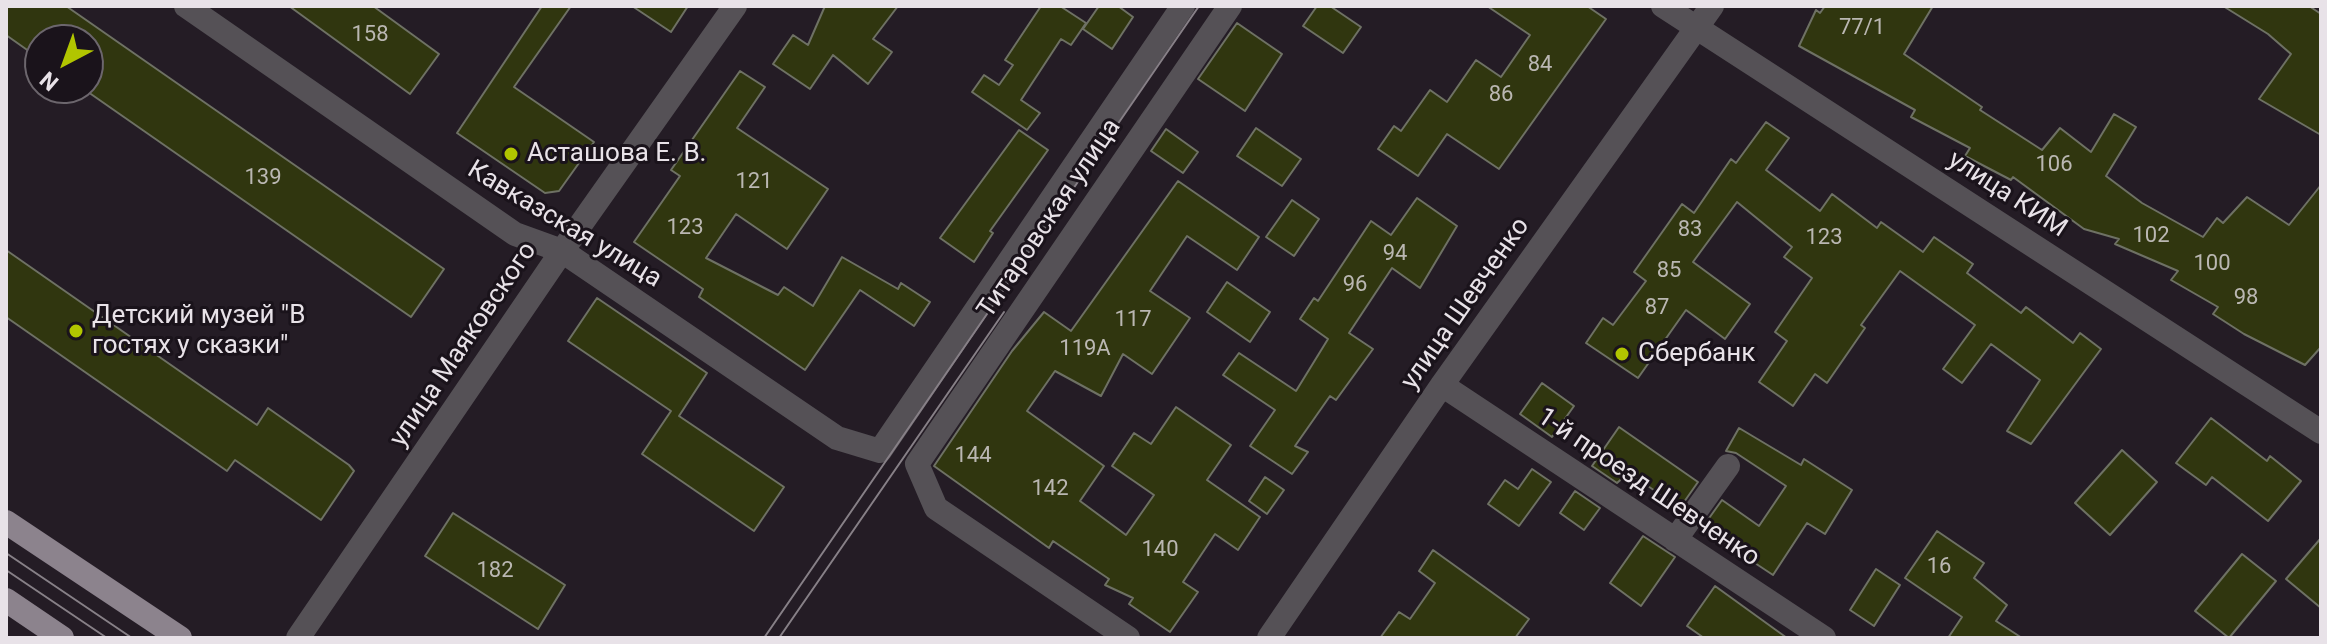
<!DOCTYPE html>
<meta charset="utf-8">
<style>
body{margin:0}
#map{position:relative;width:2327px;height:644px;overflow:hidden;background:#241c25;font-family:Roboto,sans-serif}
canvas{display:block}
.frame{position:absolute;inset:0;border:8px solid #e8e2e8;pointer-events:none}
.north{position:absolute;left:24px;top:24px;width:80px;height:80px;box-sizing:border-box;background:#1a131b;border:2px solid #6c666d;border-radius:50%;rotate:221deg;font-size:22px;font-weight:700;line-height:32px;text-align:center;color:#e8e2e8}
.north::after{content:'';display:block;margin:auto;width:28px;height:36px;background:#b1c500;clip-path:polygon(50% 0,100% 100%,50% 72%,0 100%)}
</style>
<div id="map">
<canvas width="2327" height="644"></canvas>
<div class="frame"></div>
<div class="north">N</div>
</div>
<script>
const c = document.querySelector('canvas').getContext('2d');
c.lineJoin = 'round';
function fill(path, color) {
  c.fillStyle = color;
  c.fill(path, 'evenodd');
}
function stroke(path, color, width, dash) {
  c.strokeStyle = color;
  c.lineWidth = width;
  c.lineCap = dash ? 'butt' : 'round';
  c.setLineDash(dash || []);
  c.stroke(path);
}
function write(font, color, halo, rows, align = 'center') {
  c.font = font + ' Roboto,sans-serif';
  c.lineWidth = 6;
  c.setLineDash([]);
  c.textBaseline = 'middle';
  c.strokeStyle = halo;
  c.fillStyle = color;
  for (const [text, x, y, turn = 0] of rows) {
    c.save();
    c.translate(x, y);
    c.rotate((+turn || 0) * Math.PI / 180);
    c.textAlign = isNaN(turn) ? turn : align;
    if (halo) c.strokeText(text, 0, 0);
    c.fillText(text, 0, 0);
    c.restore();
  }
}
const building = new Path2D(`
 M6,6H66L444,269L411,317L88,92V40H40V59L6,35Z
 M289,6H373L439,54L410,94Z
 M542,6H571L514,87L594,142L559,191L545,193L457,133Z
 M632,6H688L671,32Z
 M825,6H898L873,39L892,52L868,84L833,55L810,89L773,64L793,35L808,45Z
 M1041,6H1060L1086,23L1071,45L1061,39L1021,100L1040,113L1027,130L972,92L984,75L999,85L1013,65L1005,60Z
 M1099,6H1118L1133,17L1112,49L1083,29Z
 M1317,6H1330L1361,27L1343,53L1303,26Z
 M1487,6H1587L1606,19L1499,169L1447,134L1418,176L1378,149L1394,126L1401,131L1430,90L1447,102L1476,60L1501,77L1530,35Z
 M1825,6H1933L1904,54L1982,107L1980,110L2042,150L2060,128L2091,152L2114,114L2136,127L2106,176L2142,203L2203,237L2217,218L2223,223L2247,197L2289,225L2321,185V347L2305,365L2244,334L2213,314L2218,307L2171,280L2178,271L2115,244L2119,239L2084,229L2013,177L2011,180L1965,156L1970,148L1911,117L1915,110L1799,46L1816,10L1820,13Z
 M2223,6H2309L2321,14V135L2259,99L2291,54L2268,34Z
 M1237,23L1282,54L1245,111L1198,79Z
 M740,71L765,87L737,128L828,189L787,249L736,214L706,258L778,295L784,287L813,306L842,257L898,289L901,283L930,302L914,326L860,290L805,370L699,297L703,289L634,242L680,176L671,170Z
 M1766,122L1789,138L1766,170L1820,211L1832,194L1877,228L1881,222L1923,252L1934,237L1973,264L1967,273L2021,313L2026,307L2073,343L2080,333L2101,349L2031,444L2007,431L2040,380L1991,344L1962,383L1943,369L1975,325L1900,271L1861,325L1865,328L1827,383L1815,374L1793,406L1759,382L1787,341L1775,332L1812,278L1784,257L1792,247L1737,202L1693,262L1750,304L1725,339L1686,310L1638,378L1586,343L1603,318L1613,325L1646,281L1634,272L1682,204L1694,213L1731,159L1736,163Z
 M1256,128L1301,159L1282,186L1237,156Z
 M1166,129L1198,152L1183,173L1151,151Z
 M1019,130L1048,150L990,231L993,233L974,262L940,238Z
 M1178,181L1259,237L1237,270L1187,236L1150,291L1190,318L1152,374L1123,354L1101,396L1055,371L1027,411L1104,466L1080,501L1126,535L1154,495L1112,466L1134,433L1151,444L1176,407L1231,445L1207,480L1260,517L1238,550L1215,534L1183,582L1198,592L1170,632L1129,604L1133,598L1105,585L1109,579L1053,541L1049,548L934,466L1012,351L1044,312L1071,331Z
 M1417,198L1457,226L1420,288L1392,268L1349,333L1373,349L1336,400L1330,396L1295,446L1308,452L1292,474L1250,446L1275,410L1223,375L1239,353L1296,391L1328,339L1300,319L1314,298L1318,301L1371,221L1391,235Z
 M1292,200L1319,219L1294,256L1266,237Z
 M6,250L257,425L268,408L349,465L354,471L321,520L235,460L227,471L6,317Z
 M1227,282L1270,312L1250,342L1207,312Z
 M597,298L707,373L679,416L784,487L754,531L642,454L671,411L568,341Z
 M1542,383L1574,406L1552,437L1520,414Z
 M2211,418L2267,461L2270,456L2301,481L2268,521L2212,477L2206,485L2176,463Z
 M1619,427L1698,482L1677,512L1666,504L1669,500L1628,473L1617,483L1592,466Z
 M1739,428L1801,465L1804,459L1852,490L1825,534L1807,523L1773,575L1702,528L1722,500L1759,526L1786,486L1736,453L1726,451Z
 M2122,450L2157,482L2110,535L2075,503Z
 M1532,469L1551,482L1519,526L1488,504L1505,480L1518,489Z
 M1265,477L1284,490L1267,514L1249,501Z
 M1575,491L1600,508L1584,530L1560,513Z
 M453,513L565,585L538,629L425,556Z
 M1937,531L1984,563L1974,578L2007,605L1996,621L2022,638H1948L1962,617L1905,578Z
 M1643,536L1675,557L1641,606L1610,583Z
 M2321,538V608L2286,579Z
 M1433,550L1529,619L1515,638H1380L1399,612L1410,619L1435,583L1419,571Z
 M2242,554L2276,581L2229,638L2195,611Z
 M1876,569L1900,585L1874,626L1850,610Z
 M1715,586L1787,638H1704L1687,626Z`);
fill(building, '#30360f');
stroke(building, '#6e7164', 2);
stroke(new Path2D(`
 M186,6L515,234L562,251L837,438L880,451L1183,6
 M1663,6L2321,432
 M1442,385L1824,638
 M1675,540L1728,466
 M298,638L562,251L735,6
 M1128,638L936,508L917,464L1230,6
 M1269,638L1442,385L1712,6`), '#555156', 24);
stroke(new Path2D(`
 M6,522L180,638
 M6,600L62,638`), '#8c838d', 24);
stroke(new Path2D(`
 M6,553L132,638
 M6,570L107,638
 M764,638L1199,6
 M779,638L1004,312`), '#878087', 2);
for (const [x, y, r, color] of [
 [511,154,8,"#b1c500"],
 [76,331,8,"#b1c500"],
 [1622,354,8,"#b1c500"]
]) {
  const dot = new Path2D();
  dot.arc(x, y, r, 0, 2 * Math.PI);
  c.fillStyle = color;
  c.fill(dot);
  stroke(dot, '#1a131b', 3);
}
write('22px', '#bab7b2', null, [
 ["77/1",1862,28],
 ["158",370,35],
 ["84",1540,65],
 ["86",1501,95],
 ["106",2054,165],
 ["139",263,178],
 ["121",754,182],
 ["123",685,228],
 ["83",1690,230],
 ["102",2151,236],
 ["123",1824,238],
 ["94",1395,254],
 ["100",2212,264],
 ["85",1669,271],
 ["96",1355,285],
 ["98",2246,298],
 ["87",1657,308],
 ["117",1133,320],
 ["119А",1085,349],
 ["144",973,456],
 ["142",1050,489],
 ["140",1160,550],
 ["16",1939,567],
 ["182",495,571]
]);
write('26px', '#e8e2e8', '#1a131b', [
 ["Асташова Е. В.",527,154],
 ["Детский музей \"В",92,316],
 ["гостях у сказки\"",92,346],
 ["Сбербанк",1638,354]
], 'left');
write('26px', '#e8e2e8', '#1a131b', [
 ["улица КИМ",2007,195,33],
 ["Титаровская улица",1050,219,-56],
 ["Кавказская улица",564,225,31],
 ["улица Шевченко",1466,304,-55],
 ["улица Маяковского",464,345,-56],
 ["1-й проезд Шевченко",1648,488,34]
]);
</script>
